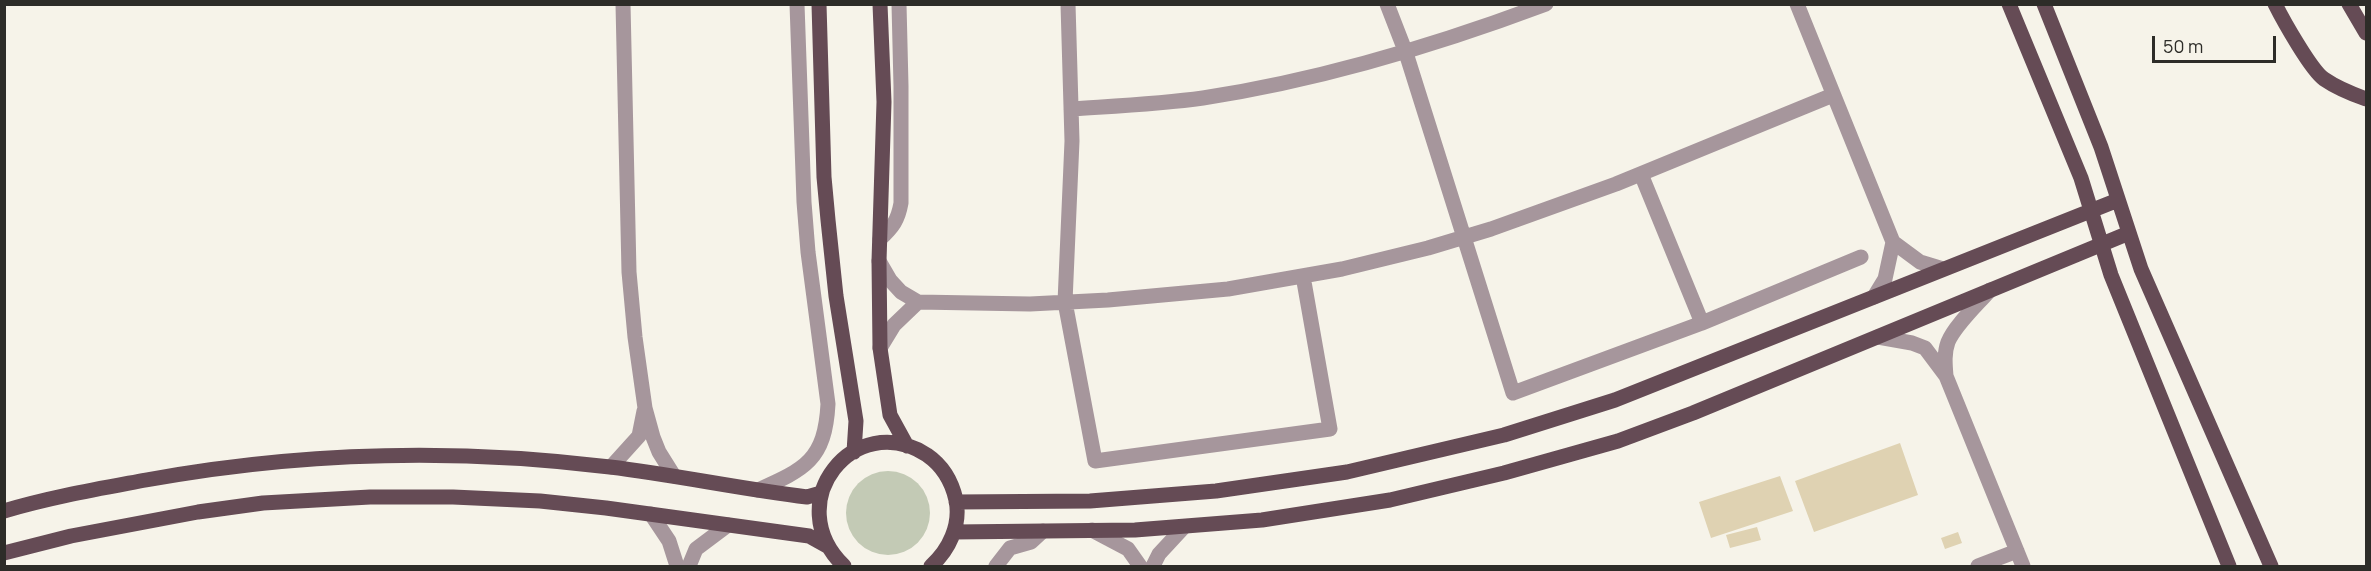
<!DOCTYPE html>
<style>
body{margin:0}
#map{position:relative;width:2371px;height:571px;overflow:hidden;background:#f6f3e9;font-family:Manrope,sans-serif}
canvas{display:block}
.frame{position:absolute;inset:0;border:6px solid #2d2c28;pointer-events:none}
.scale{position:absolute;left:2152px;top:36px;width:124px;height:27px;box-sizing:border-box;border:3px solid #2d2c28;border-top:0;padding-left:8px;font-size:18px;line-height:21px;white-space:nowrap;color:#2d2c28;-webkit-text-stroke:4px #f6f3e9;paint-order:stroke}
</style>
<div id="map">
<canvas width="2371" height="571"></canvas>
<div class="frame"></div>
<div class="scale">50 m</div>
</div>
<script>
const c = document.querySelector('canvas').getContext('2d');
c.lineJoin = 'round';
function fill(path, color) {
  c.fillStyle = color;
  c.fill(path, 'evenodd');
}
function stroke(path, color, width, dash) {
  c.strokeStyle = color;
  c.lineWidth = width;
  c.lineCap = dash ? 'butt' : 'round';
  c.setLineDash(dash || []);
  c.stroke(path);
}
fill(new Path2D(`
 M846 513a42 42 0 1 1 84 0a42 42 0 1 1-84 0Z`), '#c3cab5');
fill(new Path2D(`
 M1900,443L1918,495L1814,532L1795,481Z
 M1780,476L1793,511L1711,538L1699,502Z
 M1757,527L1761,540L1730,548L1726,535Z
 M1958,532L1962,543L1945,549L1941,538Z`), '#dfd2b2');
stroke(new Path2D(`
 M623,4L629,272L635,337L645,408L653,437L659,452L674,476
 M1068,4L1072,141L1065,302L1095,461L1330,429L1303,276
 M1387,4L1406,53L1513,393L1702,323L1861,257
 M1797,4L1893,242L1920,262L1943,269
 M1071,109C1115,106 1160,104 1203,98C1321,80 1434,46 1546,4
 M1641,174L1702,323
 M880,239C893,227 898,220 901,203V86L899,4
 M879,261L890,280L901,292L918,302L1030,304L1108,300L1228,289L1342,269L1428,248L1491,229L1616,184L1833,95
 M1874,297L1885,279L1893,242
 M1878,337L1912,343L1925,348L1946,376L2023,566
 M880,348L894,325L918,302
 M1946,376C1945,364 1944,353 1948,342C1955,325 1978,304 1990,290
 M611,467L639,436L644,411
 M758,490C805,469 825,460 828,404L808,252L804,202L797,4
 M651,514L669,541L677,566
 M1092,530L1128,549L1140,566
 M689,566L696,549L728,525
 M996,566L1010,548L1031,542L1043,531
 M1153,566L1159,554L1184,527
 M1978,566L2017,551`), '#a6969c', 15);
stroke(new Path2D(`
 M819,4L824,177L828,220L836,296L856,421L854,452
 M880,4L884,102L879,261L880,348L890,415L907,446
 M2009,4L2081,178L2111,275L2229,566
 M2044,4L2101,147L2141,269L2271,566
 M2275,4C2283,20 2311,70 2324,79C2337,88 2352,94 2366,99
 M2349,4L2366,33
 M956,502L1090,501L1216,491L1347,472L1504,435L1615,400L2118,200
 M4,511C51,497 98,489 146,480C299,452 456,448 610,467C676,475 741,489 807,497L821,493
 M954,532L1135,530L1262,520L1390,500L1504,473L1618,441L1693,413L2129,233
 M4,553L71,536L198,512L263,503L370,497H453L540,501L606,508L809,536L827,546
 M844,566C779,503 854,408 927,455C943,466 952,482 956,500C961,525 949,550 931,566`), '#654b55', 15);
</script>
